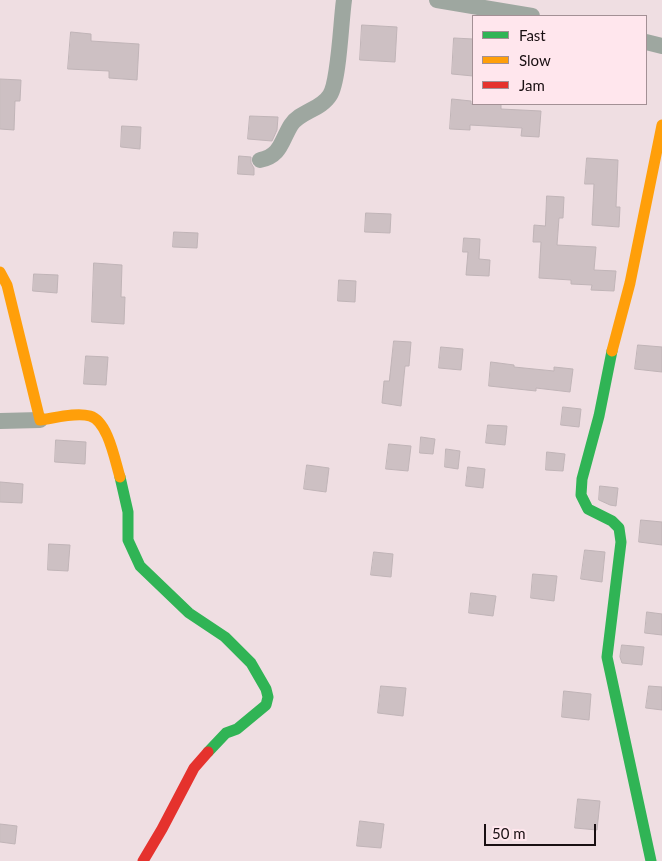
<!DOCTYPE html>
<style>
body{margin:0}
#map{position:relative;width:662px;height:861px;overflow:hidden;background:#efdee2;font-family:Lato,sans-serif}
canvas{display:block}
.legend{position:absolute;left:472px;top:15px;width:175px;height:90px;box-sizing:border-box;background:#ffe6ed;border:1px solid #a39095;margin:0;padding:6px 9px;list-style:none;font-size:15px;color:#190f12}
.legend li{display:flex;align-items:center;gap:10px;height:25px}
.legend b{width:25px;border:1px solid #a39095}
.scale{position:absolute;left:484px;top:824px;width:112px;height:22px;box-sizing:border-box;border:2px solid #190f12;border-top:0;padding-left:6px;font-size:15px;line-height:18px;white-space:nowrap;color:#190f12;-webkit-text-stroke:4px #ffe6ed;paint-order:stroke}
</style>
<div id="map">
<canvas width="662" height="861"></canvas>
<ul class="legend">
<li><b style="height:6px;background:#30b455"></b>Fast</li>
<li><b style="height:6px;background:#ff9f0a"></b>Slow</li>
<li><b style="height:6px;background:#e5322d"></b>Jam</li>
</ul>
<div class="scale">50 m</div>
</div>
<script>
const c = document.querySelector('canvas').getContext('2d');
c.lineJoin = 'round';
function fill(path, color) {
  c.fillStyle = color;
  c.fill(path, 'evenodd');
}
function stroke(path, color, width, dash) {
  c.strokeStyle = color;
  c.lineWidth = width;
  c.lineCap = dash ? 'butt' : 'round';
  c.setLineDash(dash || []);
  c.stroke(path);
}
const building = new Path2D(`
 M362,25L397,27L395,62L360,60Z
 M71,32L91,34V41L139,44L137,80L109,78V71L68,69Z
 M454,38L473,39V76L452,74Z
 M0,79L21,80L20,101H15L14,130L0,129Z
 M452,99L471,101V104H501V109L541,111L539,137L521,136L522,128L470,125V130L450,129Z
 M250,116L278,117L277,130L272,141L248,139Z
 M122,126L141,127L140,149L121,147Z
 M239,156L251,157V163L254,168V175L238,174Z
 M587,158L618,160L616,207H620L619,227L592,225L594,184H585Z
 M547,196L564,197L563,218H559L557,245L596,247L594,270L616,271L614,291L591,290L592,285L571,284V280L539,278L541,242H533L534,225L545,226Z
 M366,213L391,214L390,233L365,232Z
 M174,232L198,233L197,248L173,247Z
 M464,238L480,239L479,259L490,260L489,276L466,275L468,252H463Z
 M94,263L122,265L121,297H125L124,324L92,322Z
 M34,274L58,275L57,293L33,291Z
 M339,280L356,281L355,302L338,301Z
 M394,341L411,342L409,366H405L401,406L382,403L384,381H389Z
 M638,345L662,347V372L635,369Z
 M441,347L463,349L461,370L439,368Z
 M86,356L108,357L106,385L84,384Z
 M491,362L514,365V367L554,371V367L573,369L570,392L536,388V391L489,386Z
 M563,407L581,409L579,427L561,425Z
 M488,425L507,426L505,445L486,443Z
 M421,437L435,439L433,454L420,453Z
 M56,440L86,442L85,464L55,462Z
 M389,444L411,446L408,471L386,469Z
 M446,449L460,451L458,469L445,467Z
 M547,452L565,454L563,471L546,470Z
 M307,465L329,468L326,492L304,489Z
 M468,467L485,469L483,488L466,486Z
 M0,482L23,484L22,503L0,502Z
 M600,486L618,488L616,506L610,505L599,500Z
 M641,520L662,522V545L639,542Z
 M49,544L70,545L68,571L48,570Z
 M585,550L605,552L602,582L581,579Z
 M374,552L393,554L391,577L371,575Z
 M533,574L557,576L554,601L531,598Z
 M471,593L496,596L493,616L469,613Z
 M647,612L662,614V635L645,633Z
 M622,645L644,647L642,665L622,663L620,657Z
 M381,686L406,688L403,716L378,713Z
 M649,686L662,687V710L646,708Z
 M564,691L591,694L589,720L562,717Z
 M578,799L600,801L597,830L575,828Z
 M360,821L384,824L381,848L357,846Z
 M0,824L17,826L15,844L0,842Z`);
fill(building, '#cdc0c3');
stroke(building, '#c0b4b7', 1);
stroke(new Path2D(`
 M437,0L532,16
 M646,42L662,46
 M260,160C281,156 281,141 291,125C300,111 321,110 330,95C339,81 341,20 344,0
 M0,421L40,420`), '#9ea7a0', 16);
stroke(new Path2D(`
 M612,351L599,416L582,479L581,495L588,509L612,521L619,528L621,542L607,657L651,861
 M120,477L128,512V540L140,566L189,613L225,637L251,663L266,689L268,697L266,705L237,729L226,733L208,752`), '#30b455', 11);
stroke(new Path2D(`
 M0,272L7,285L40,420C55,418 76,412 90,416C108,421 115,461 120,477
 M612,351L630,283L662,125`), '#ff9f0a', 11);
stroke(new Path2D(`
 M143,861L162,829L194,768L208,752`), '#e5322d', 11);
</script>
